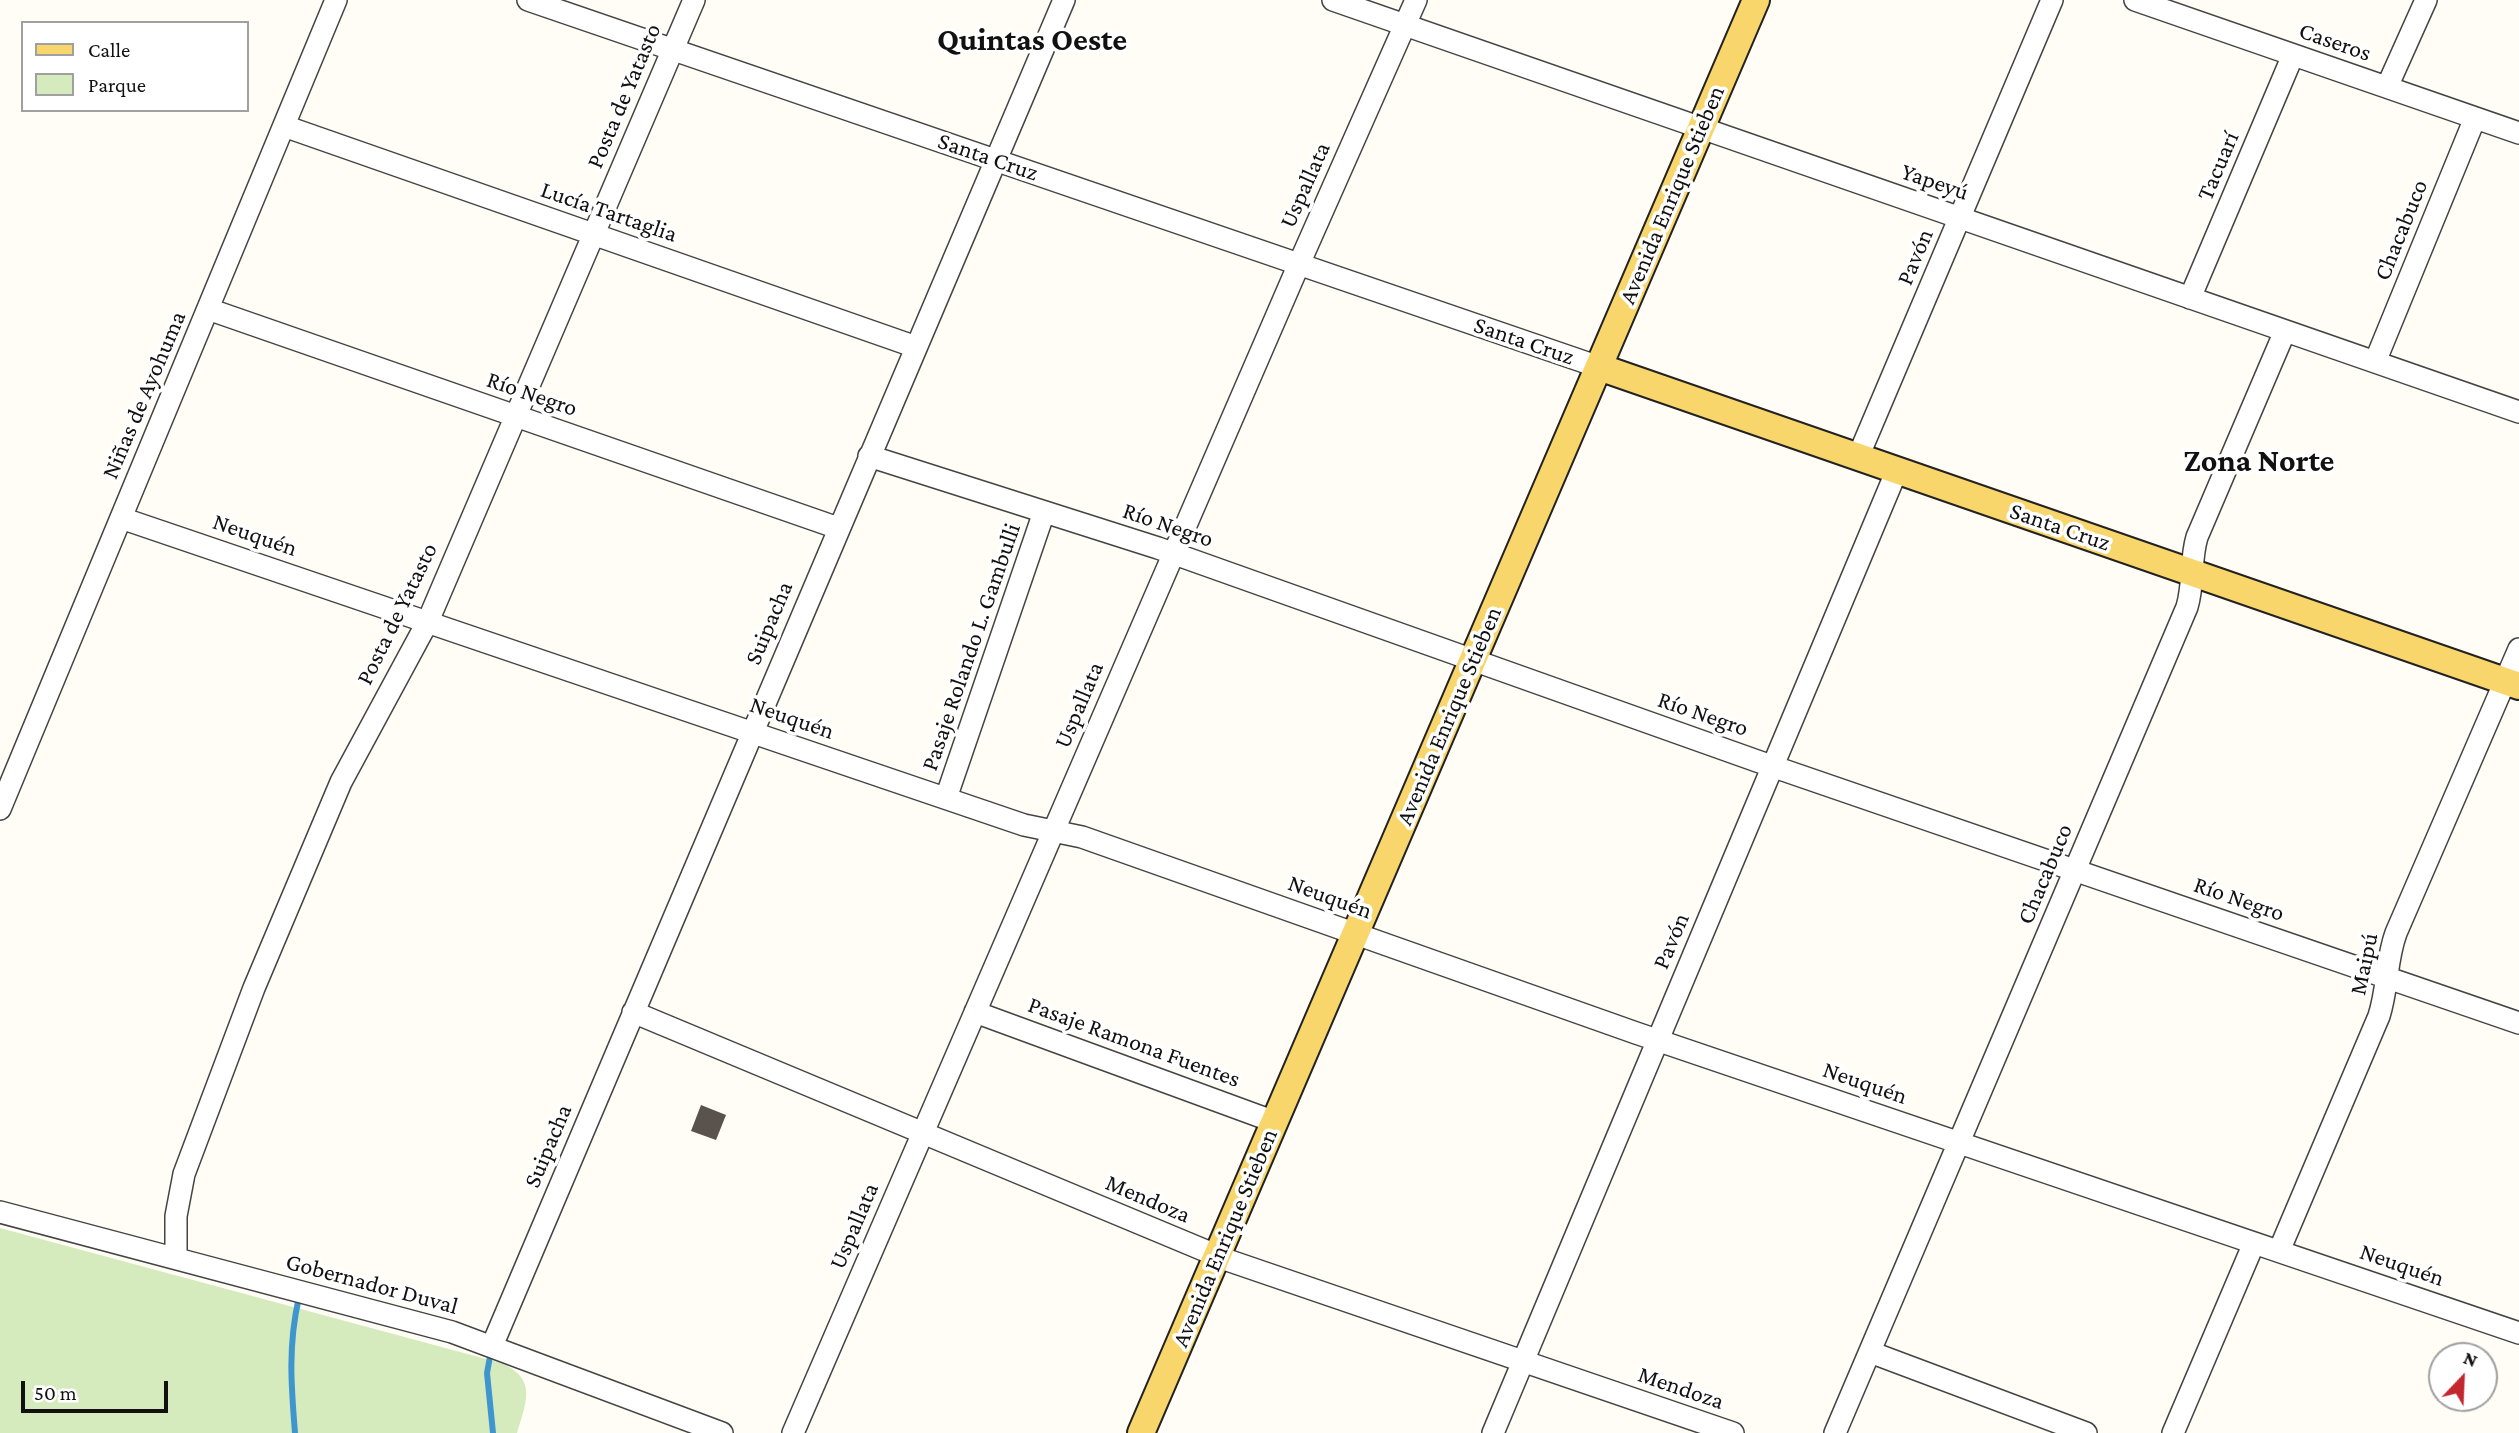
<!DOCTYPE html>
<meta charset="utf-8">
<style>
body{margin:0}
#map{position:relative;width:2519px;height:1433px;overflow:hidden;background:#fffdf5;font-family:"Crimson Pro",serif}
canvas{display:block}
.legend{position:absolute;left:21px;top:21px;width:228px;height:91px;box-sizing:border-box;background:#fff;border:2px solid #a0a0a0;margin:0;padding:9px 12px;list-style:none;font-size:21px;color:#111}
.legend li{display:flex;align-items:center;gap:14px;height:35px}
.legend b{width:35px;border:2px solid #a0a0a0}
.north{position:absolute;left:2428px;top:1342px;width:70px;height:70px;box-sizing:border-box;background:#fff;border:2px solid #a0a0a0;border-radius:50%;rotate:23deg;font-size:19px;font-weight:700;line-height:28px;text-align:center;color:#111}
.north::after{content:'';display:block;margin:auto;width:24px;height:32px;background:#c4262e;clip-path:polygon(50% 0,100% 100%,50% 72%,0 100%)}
.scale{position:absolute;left:21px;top:1381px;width:147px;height:32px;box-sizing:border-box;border:4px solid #111;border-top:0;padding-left:9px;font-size:21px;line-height:24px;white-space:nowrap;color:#111;-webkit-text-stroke:5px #fff;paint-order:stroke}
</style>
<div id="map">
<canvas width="2519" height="1433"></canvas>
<ul class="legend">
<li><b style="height:9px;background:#f9d66b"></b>Calle</li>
<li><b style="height:19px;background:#d5ebbd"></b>Parque</li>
</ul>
<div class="north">N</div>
<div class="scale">50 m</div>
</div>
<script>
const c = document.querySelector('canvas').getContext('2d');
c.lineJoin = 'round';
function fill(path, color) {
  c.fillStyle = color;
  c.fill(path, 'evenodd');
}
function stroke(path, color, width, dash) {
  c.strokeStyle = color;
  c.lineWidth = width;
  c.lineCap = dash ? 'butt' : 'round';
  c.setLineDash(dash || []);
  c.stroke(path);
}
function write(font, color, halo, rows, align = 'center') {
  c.font = font + ' "Crimson Pro",serif';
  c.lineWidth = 7;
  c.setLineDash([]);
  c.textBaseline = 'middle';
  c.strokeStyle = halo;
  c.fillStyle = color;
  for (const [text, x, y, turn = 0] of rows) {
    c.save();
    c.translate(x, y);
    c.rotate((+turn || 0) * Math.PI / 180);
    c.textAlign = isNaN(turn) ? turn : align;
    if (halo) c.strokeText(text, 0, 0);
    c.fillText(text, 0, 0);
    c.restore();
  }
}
fill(new Path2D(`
 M0,1228L501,1363C538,1379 526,1402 517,1433H0Z`), '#d5ebbd');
stroke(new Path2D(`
 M491,1351L487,1373L493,1433
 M295,1433C291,1384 288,1345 299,1297`), '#3f96cf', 6);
fill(new Path2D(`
 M701,1105L726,1115L716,1140L691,1131Z`), '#5a524d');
const minor = new Path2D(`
 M528,0L1599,367
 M1333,0L2519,412
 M2135,0L2519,133
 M2387,87L2426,0
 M284,126L916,347
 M2190,298L2293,55
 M208,309L838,528
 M2375,362L2475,118
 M869,456L1158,548L1757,761L2519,1023
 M1858,457L2052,0
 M121,518L1024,825L1082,837L1636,1033L2519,1333
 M946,798L1044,512
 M0,809L336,0
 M633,1012L1230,1261L1733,1433
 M975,1012L1275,1122
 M0,1212L452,1332L722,1433
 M2279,1251L2379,1016C2388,988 2386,960 2396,933L2519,649
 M176,1258V1216L184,1174L254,988L341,782L428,621L694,0
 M492,1346L1064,0
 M1870,1352L2086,1433
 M793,1433L1299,264L1416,0
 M1493,1433L1897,470
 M1835,1433L2187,607C2194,584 2190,560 2197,537L2285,331
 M2173,1433L2254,1243`);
const major = new Path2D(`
 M1599,367L2519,686
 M1141,1433L1756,0`);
stroke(minor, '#444', 24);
stroke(major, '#222', 30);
stroke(minor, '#fff', 21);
stroke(major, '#f9d66b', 26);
write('24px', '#111', '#fff', [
 ["Caseros",2335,42,19],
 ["Posta de Yatasto",624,96,-67],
 ["Santa Cruz",988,157,19],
 ["Tacuarí",2218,166,-67],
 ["Yapeyú",1935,182,19],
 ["Uspallata",1305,185,-66],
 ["Avenida Enrique Stieben",1672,195,-67],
 ["Lucía Tartaglia",609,212,19],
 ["Chacabuco",2401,230,-68],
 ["Pavón",1915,257,-67],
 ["Santa Cruz",1524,341,19],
 ["Río Negro",532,394,19],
 ["Niñas de Ayohuma",144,395,-67],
 ["Río Negro",1168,525,19],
 ["Santa Cruz",2060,527,19],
 ["Neuquén",255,535,19],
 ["Posta de Yatasto",397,614,-64],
 ["Suipacha",769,623,-67],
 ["Pasaje Rolando L. Gambulli",971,647,-71],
 ["Uspallata",1079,705,-67],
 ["Río Negro",1703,714,19],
 ["Avenida Enrique Stieben",1449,716,-67],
 ["Neuquén",792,718,19],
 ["Chacabuco",2045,874,-67],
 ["Neuquén",1330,897,20],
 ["Río Negro",2239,899,19],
 ["Pavón",1671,941,-67],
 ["Maipú",2364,964,-78],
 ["Pasaje Ramona Fuentes",1134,1042,20],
 ["Neuquén",1865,1083,19],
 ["Suipacha",548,1146,-67],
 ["Mendoza",1148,1199,23],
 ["Uspallata",854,1226,-67],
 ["Avenida Enrique Stieben",1225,1238,-67],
 ["Neuquén",2402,1265,19],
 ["Gobernador Duval",372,1284,15],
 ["Mendoza",1681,1388,19]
]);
write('bold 32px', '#111', '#fff', [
 ["Quintas Oeste",1032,40],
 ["Zona Norte",2259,461]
]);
</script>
